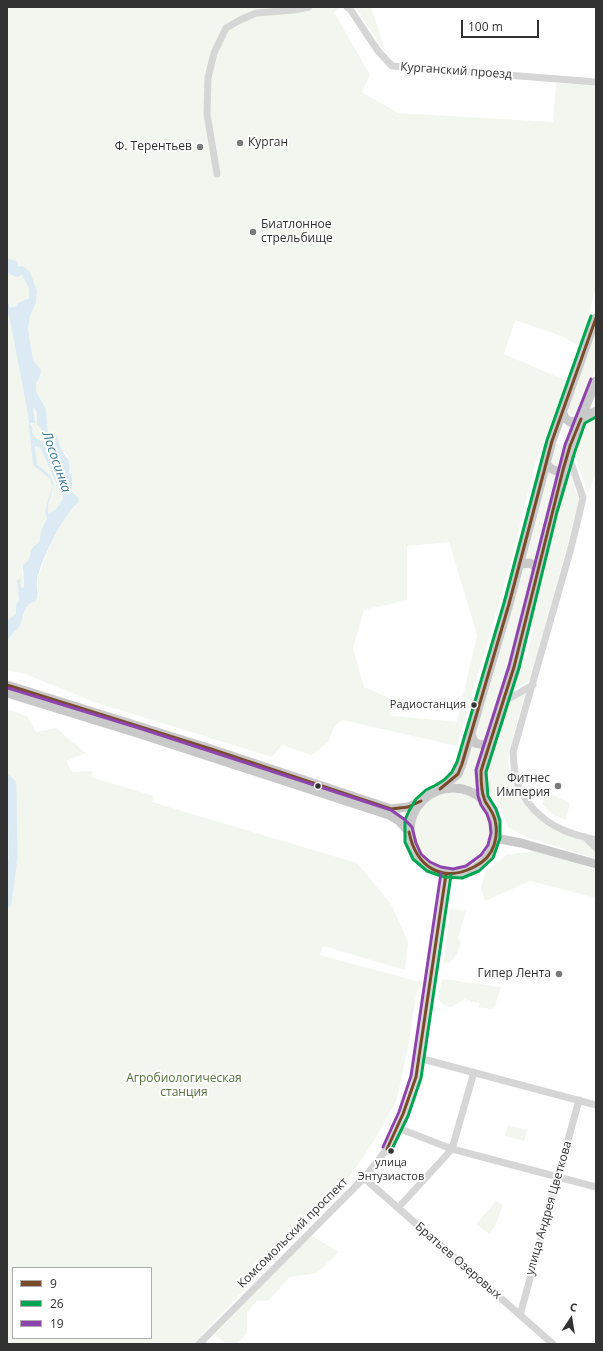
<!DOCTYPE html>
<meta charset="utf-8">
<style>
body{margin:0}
#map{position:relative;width:603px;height:1351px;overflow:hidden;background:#fff;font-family:"Open Sans",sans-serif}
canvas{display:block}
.frame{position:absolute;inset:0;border:8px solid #323232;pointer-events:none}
.legend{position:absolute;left:12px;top:1267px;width:140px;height:72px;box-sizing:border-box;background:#fff;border:1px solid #adadad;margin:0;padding:5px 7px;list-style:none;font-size:12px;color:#323232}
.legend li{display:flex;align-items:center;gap:8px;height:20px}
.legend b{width:20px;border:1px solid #adadad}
.north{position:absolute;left:551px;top:1299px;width:40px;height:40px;-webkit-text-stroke:3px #fff;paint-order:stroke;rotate:12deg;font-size:11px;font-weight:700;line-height:16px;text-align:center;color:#323232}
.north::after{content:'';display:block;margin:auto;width:14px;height:18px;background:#323232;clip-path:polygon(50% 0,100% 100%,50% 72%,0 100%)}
.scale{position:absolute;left:461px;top:20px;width:78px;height:18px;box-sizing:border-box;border:2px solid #323232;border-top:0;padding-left:5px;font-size:12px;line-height:14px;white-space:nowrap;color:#323232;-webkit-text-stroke:3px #fff;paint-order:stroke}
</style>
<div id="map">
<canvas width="603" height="1351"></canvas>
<div class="frame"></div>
<ul class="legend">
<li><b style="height:5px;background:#7a4b2a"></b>9</li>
<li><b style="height:5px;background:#00a651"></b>26</li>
<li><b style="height:5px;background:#8e44ad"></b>19</li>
</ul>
<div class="north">С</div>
<div class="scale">100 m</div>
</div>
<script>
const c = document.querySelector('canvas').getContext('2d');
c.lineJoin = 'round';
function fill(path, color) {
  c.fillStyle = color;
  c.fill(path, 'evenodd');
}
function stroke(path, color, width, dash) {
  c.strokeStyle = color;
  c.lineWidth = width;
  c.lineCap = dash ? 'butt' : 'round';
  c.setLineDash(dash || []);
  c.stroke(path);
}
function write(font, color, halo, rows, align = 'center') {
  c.font = font + ' "Open Sans",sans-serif';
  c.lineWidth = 4;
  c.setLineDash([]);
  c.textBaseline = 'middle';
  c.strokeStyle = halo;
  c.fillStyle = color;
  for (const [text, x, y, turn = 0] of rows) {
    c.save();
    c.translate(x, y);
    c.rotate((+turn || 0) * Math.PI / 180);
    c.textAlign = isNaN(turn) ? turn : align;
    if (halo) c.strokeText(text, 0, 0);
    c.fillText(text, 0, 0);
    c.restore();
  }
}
fill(new Path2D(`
 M7,7H343L334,12L370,75L362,92L398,113L553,122L556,83L596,85V286L581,347L561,336L515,320L504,354L567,381L534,467L512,558L457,746L342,720L334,727L328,742L312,755L282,745L272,757L94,702L25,674L7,670V640L20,626L25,609L30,602L39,595C38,590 37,584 38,579C42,561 63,514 78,503L72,492V475L69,473L68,457L62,451L57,435L48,433L46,409L36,391V382L41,370L33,360L28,329L30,316L36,303L37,291L19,267L16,261L7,258ZM449,542L477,635L457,722L392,716L389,698L364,687L353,648L364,610L407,600V546Z
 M355,7H371L386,53Z
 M7,273L16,277L21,274L22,275L29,289V298L18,303L15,307H10L7,300Z
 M7,311L9,316L27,409L33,464L50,479L52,486L45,511L47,519L42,528L39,542L32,548L28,561L22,571L24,587L21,588L17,581L19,600L16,605V614L7,620Z
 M596,333V367L578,414L571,415L566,410Z
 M34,407L37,413V425L41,429L45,438L43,441L37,439L32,433L33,428L30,424L36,419L33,410Z
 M596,419V473L588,493L574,454L579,438L587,423Z
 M556,444L565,447L559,467H554L550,463Z
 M34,446L41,449L63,498L57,508L49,514C44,502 58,489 51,477C48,472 41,468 37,464Z
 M547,470L552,474L558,475L510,660L477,766L475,778L477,791L466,785L453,784L466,764L499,655L526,559Z
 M569,472L579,501L531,679L512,691L519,665L526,658L533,630L531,620Z
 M526,692L513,736L508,761L511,781L519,798L536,816L558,832L585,841L596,853V859L526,837L508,827L500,807L487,788L485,776L508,702Z
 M7,709L27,716L36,732L56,728L86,753L66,761L73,772L93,771L91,777L154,796L152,802L357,863L391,904L408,942L405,970L323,946L320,955L424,983L417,990L408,1047L397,1099L374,1141L351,1175L201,1336L210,1344H7ZM13,1268H151V1338H13Z
 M413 831a39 39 0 1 1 78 0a39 39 0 1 1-78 0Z
 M549,793L570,803L566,820L554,815L542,804Z
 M534,851L596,869V898L530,881L485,901L481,887L485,873L506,855Z
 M450,908L466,911L458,939L461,941L457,954L450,963L444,962Z
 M442,979L501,987L495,1006L491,1009L477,1007L480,1005L478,1002L475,1003L474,1001L471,1003L469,1000L467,1001L465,999L452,1007C449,1007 445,1006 442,1004C436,1001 441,985 442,979Z
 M508,1125L527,1130L524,1141L505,1136Z
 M496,1201L503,1205L495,1226L489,1234L476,1224Z
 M310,1235L339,1252L317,1273L290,1277L268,1301H257L247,1312V1333L237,1344H226L214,1335Z`), '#f3f6ee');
fill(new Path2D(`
 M7,258L16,261L19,267L23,266L30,272L37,291L36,303L30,316L28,329L33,360L41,370L39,379L36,382V391L46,409L48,433L57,435C59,440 60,447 62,451C69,462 71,458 69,473L72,475V492L79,498L78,503C64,513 39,564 37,581C36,592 41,591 35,602L30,603L25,609L20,626L7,640V620L16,614V605L19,600L17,581L20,578L21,588L24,587L23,565L28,561L32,548L39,542L42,528L47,519L45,511L52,486L50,479L33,465L27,409L9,316L7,311V300L10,307H15L18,303L29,298V289L22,275L16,277L7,273ZM34,407L37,413V425L41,429L45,438L43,441L37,439L32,433L33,428L30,424L31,423H35C36,417 32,412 34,407ZM35,446L41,449L63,498L57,508L49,514C44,502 58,489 51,477C48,472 41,468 37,464Z`), '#dcebf3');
stroke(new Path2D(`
 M7,779L12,784L13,858L7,903`), '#dcebf3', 9);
stroke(new Path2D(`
 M347,7L350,9L378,51L392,66L596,82
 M217,174L207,114L208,78L214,53L226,28L240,20L256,13L294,10L309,7
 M568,454L583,498L571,548L513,752C514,761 514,771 516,780C523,802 542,821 563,830C574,835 585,837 596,840
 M503,702L533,685
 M585,837L596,848
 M419,1058L596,1105
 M398,1128L452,1149L596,1187
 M364,1178L553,1344
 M398,1208L452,1149L474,1072
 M520,1315L579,1100
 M199,1344L364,1178C372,1168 380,1159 387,1148C400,1127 409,1102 416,1077L446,874`), '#d6d6d6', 7);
stroke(new Path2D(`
 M562,411L565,418L570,422L575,421L596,411
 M546,463C551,470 555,472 563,470
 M520,564L530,563L538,568
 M7,685L211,749L391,809L408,807L421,801
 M7,693L137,733L389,815L399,821L409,832
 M471,735L475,743L483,745L490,742
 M410 831a43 43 0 1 1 86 0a43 43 0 1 1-86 0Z
 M440,789L458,774L462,764L509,604L552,441L596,318
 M485,801L481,780V771L514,667L563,470L570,446L596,381
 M495,838L521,843L596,864`), '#c9c9c9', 9);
stroke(new Path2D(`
 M7,685L211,749L391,809L408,807L421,801
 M440,789L458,774L462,764L509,604L552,441L596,318
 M409,832C416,866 441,884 474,867C484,862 491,855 494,845C498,833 497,819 490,809C488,805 485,803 484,798C481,790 481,780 481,771L514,667L563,470L570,446L581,419
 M387,1149L403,1114L416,1077L446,874`), '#7a4b2a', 3);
stroke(new Path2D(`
 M591,316L547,440L504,603L457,762L452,772L444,780L436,785L426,790L416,799L409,811L405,820V842L413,859L427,871L444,877L462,878L479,871L493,858L500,838V821L496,809L488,796L486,772L519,668L557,512L575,451L585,423L596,417
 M391,1151L408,1116L421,1078L451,875`), '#00a651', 3);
stroke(new Path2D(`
 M8,688L139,728L391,810L404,819L412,827L416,843L421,854L430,862L441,867L453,869L466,866L481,855L488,845L491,833L490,823L487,814L481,805L478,796L476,770L509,666L565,445L591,379
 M383,1147L399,1112L411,1076L441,873`), '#8e44ad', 3);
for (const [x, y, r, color] of [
 [240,143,4,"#7a7a7a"],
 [200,147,4,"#7a7a7a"],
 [253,232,4,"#7a7a7a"],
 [474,705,3.5,"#323232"],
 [318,786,3.5,"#323232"],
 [558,786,4,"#7a7a7a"],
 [559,974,4,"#7a7a7a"],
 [391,1151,3.5,"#323232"]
]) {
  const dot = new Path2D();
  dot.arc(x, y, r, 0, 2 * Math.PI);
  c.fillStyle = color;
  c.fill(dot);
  stroke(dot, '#fff', 1.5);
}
write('11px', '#323232', '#fff', [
 ["Радиостанция",466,705],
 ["улица",391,1163,"center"],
 ["Энтузиастов",391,1177,"center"]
], 'right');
write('12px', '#323232', '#fff', [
 ["Курганский проезд",456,71,4],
 ["улица Андрея Цветкова",549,1208,-74],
 ["Комсомольский проспект",293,1233,-45],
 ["Братьев Озеровых",458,1261,41]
]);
write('12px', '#323232', '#fff', [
 ["Курган",248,143,"left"],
 ["Ф. Терентьев",192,147],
 ["Биатлонное",261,225,"left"],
 ["стрельбище",261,239,"left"],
 ["Фитнес",550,779],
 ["Империя",550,793],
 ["Гипер Лента",551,974]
], 'right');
write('12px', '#57703d', '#fff', [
 ["Агробиологическая",184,1079],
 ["станция",184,1093]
]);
write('italic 13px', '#3c7998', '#fff', [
 ["Лососинка",56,462,71]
]);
</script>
